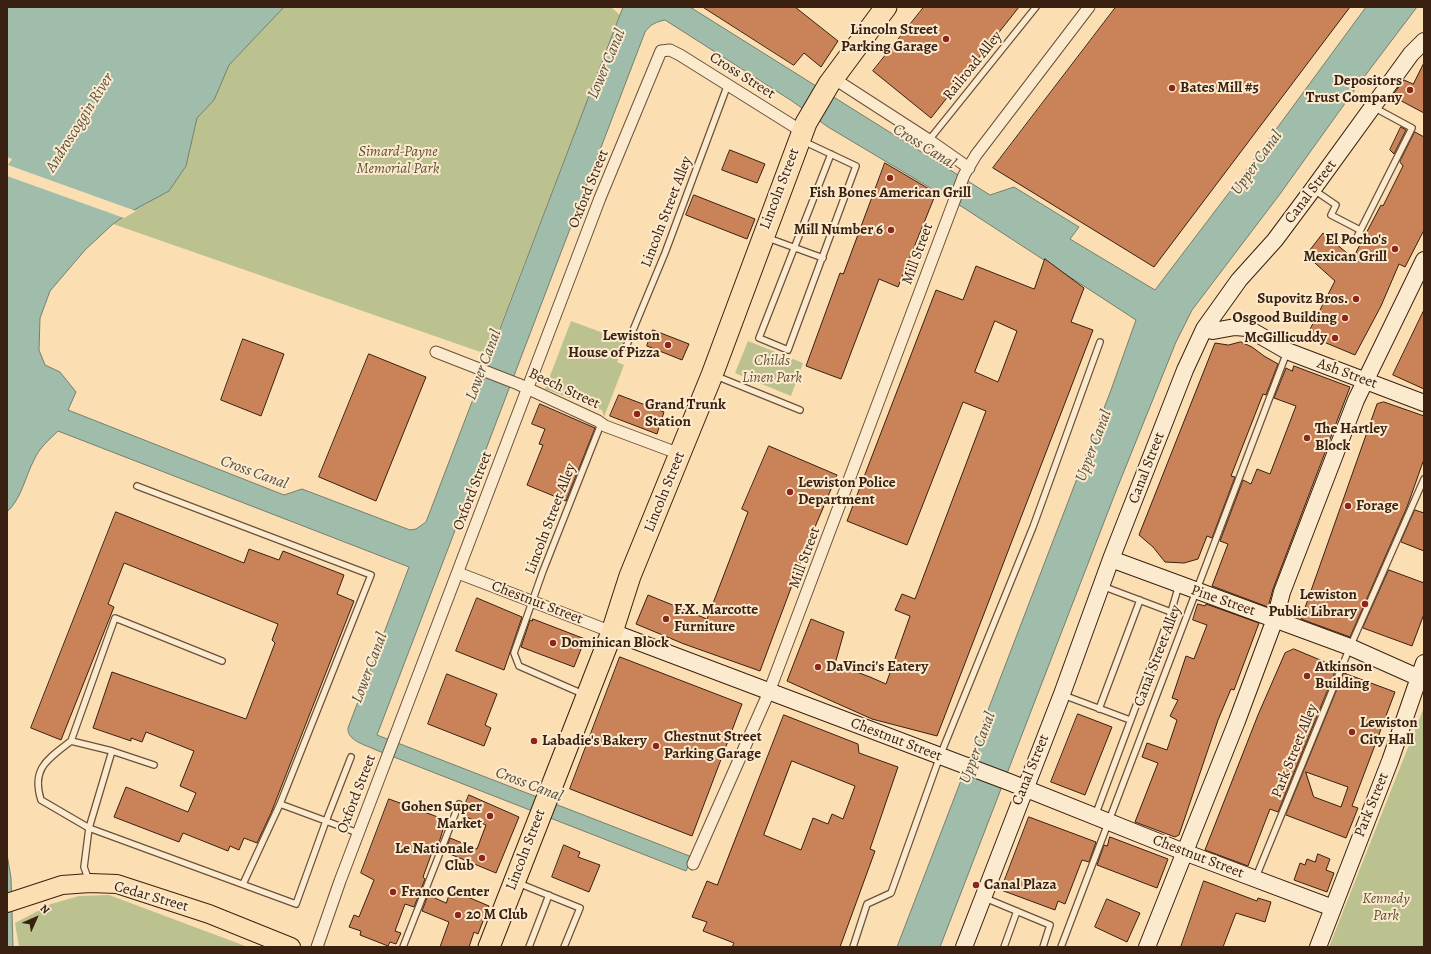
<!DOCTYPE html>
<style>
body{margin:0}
#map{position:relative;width:1431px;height:954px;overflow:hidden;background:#fbdfb3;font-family:Alegreya,serif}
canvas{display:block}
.frame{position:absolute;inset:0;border:8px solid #392011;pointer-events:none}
.north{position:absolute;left:16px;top:898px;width:40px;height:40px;-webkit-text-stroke:3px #fceace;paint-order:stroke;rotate:45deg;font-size:11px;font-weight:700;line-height:16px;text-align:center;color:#392011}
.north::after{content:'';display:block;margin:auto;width:14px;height:18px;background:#392011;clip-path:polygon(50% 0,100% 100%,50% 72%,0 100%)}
</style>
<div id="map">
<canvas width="1431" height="954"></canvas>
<div class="frame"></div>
<div class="north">N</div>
</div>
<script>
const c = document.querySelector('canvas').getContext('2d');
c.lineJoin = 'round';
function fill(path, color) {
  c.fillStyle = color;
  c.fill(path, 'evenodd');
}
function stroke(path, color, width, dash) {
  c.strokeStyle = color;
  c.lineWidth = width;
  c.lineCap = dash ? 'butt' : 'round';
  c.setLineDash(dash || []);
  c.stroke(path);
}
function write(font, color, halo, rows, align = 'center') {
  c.font = font + ' Alegreya,serif';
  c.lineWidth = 4;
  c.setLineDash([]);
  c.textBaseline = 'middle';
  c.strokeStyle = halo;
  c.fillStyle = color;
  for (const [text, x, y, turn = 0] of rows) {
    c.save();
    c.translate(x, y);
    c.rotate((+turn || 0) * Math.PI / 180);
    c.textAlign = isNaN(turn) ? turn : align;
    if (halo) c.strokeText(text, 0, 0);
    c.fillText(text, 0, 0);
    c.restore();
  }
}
fill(new Path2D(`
 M284,7H611L620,15L489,355L113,224L130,212L169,191L186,166L197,118L214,100L229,65Z
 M571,321L625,341L617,362L624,365L604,417L602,410L545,389Z
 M748,341L803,363L791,396L735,373Z
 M1424,707V947H1329Z
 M109,895L248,947H19L15,923L51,904L79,896Z`), '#bbc28f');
const water = new Path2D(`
 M7,7H284L229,65L214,100L197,118L186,166L169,191L130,212L113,224L85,250L50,291L40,318L39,350L45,365L60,372L76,392L68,410L284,495L302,489L410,530L416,529L426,522L623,7H690L990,195L1014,187L1079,227L1070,239L1155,290L1244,173L1366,7H1417L1361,81L1280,194L1192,310L1176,342L1116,491L940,947H897L1111,390L1136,320L964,208L828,127L792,101L665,20C656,22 651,24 645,32L377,735L692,857L686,871L376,750C366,745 347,741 348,728L409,567L58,431C49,440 39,448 34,460C25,477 22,498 7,512Z
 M7,854L11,878L13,947H7Z`);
fill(water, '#9fbdaa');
stroke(water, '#767e6d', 1);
fill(new Path2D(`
 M7,157L12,159L8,165L136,211L124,218L7,176Z`), '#fbdfb3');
const building = new Path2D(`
 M703,7H795L838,41L821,67L804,53L794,65Z
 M924,7H1019L931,118L873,71Z
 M1116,7H1350L1154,267L993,168Z
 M1424,63V113L1392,96L1404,80L1413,84Z
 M1401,127L1406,130L1394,154L1390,150Z
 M1415,132L1424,137V230L1405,267L1399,264L1381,306L1355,355L1307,335L1335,281L1306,255L1323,233L1353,258L1381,205L1383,206L1403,166L1400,162Z
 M730,150L765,164L757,183L722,170Z
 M885,163L936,193L898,287L879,279L841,379L806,366L840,273L843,274Z
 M694,195L755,219L747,239L686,215Z
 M1045,259L1084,288L1071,322L1093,330L937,736L872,719L787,681L811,619L844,632L835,664L870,677L886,684L910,616L895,610L902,594L915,599L986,411L963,402L907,545L847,521L936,290L963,300L976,266L1034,289ZM995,321L1017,331L998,382L975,372Z
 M1424,310V389L1393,375Z
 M653,330L689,344L682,360L647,346Z
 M243,339L284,354L261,416L221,400Z
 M1241,342L1252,347L1264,356L1278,364L1266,395L1263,394L1231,476L1235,477L1212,538L1207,536L1198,559L1184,563L1165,562L1153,547L1139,535L1215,343L1228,345Z
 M369,354L426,377L376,501L319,477Z
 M1294,366L1350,387L1273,589L1268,607L1212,586L1228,544L1220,541L1243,480L1251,484L1257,469L1270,474L1296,406L1274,398L1286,368L1292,371Z
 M619,395L664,412L657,434L610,416Z
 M1384,402L1424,416V459L1407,507L1350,637L1301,619L1377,404Z
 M540,404L595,428L566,501L527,485L543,445L539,444L545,429L532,424Z
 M769,446L837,475L804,553L760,671L684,644L636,624L648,595L707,619L748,512L742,509Z
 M1415,510L1424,513V551L1401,542Z
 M116,512L244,563L249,549L279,560L283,551L344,575L337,594L354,601L271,813L257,843L244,838L239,850L230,846L228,851L183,833L179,842L114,817L126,787L188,812L196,793L180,786L194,751L146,732L142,742L131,738V741L93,728L112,672L246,719L275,643L272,640L278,624L124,563L108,604L114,607L61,740L31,728Z
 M1389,570L1424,583V614L1412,646L1363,628Z
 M477,598L522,617L504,670L456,651Z
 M1198,604L1205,606L1206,604L1259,623L1234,690L1231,689L1218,720L1179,835L1175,837L1135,822L1158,763L1142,757L1147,743L1167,750L1177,720L1170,716L1178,700L1172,698L1186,656L1194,659L1207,625L1193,620Z
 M533,619L585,639L574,667L521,647L530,620L532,621Z
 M1294,649L1337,667L1278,812L1270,809L1248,866L1205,850L1258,715L1285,653Z
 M620,657L742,704L692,836L570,789Z
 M1344,673L1395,692L1352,806L1358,808L1346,838L1286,815ZM1306,772L1348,787L1341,807L1314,797Z
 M447,674L497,694L485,725L491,728L484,746L428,724Z
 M1078,714L1112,727L1085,795L1051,782Z
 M784,715L858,744L859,753L898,767L870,849L875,851L840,947H732L734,943L703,931L707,922L692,917L707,881L717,885ZM792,761L855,786L843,819L832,814L828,824L813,818L801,850L764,835Z
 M469,795L519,817L496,873L445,852L450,838L477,849L486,825L461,815Z
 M389,799L446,820L437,849L434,847L423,877L425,879L414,907L405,904L395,931L401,933L396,944L390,942L388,946L360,935L361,931L349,927L354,915L359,917L374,880L361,873Z
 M1029,817L1096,842L1089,862L1082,860L1065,904L1058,901L1055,910L1001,890Z
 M1110,837L1168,859L1157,888L1097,865L1104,845L1107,846Z
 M564,845L580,852L578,857L600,865L589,892L552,877Z
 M1318,854L1330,859L1326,870L1334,873L1327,892L1294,880L1300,863L1305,865L1307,859L1315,862Z
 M1204,881L1257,901L1258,898L1271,902L1265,922L1236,913L1223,947H1181Z
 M451,890L489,906L478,934L474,932L469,947H440L449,922L422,911L428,895L446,903Z
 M1107,899L1140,913L1127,942L1095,927Z`);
fill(building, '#ca8359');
stroke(building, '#392011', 1);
const lane = new Path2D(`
 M929,140L1036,7
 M803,141L856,166L788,350L759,338L831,154
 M1314,190L1336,205L1331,215L1360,230
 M768,238L823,258
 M1355,241L1412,128L1375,108
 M626,347L665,253L728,84
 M716,376L800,410
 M137,486L371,575L280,804
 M1102,586L1171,612
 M583,694L519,666L514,653L543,571L601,424
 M1063,695L1130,720
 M1099,709L1140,600
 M71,741L115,618L222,661
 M112,751L71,741C48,759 31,768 41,800L89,828L112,751L154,765
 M1095,816L1171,612L1179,585
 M1256,877L1350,647L1424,479
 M89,881L84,867L89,828L296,904L326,821L358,833
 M518,883L580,908L564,947
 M243,884L280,804L326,821L351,757
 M985,898L1050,925L1043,947
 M403,947L459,804
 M529,947L549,895
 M853,947L867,904L891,893L940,756L1033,527L1100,342
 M1004,947L1017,911
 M1061,947L1287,352`);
const street = new Path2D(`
 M833,78L929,140L969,168
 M436,352L518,384L598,421L605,426L680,454
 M458,573L612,632
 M693,864L769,692L964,175L976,155L1089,7
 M317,947L340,881L600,198L661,51L670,50L680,55L803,132`);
const secondary = new Path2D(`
 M1204,329L1213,331L1235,327L1247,328L1287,351L1424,403
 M1111,559L1350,647L1424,680
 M612,632L1009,782L1184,852L1333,908
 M964,947L1062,694L1111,559L1185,370L1204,329L1239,280L1275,240L1313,189L1411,54L1424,41
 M1147,947L1237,721L1275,619L1282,592L1356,400L1424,260
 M1318,947L1390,761L1424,663`);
const primary = new Path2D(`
 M7,903L62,885L90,883L117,884L209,914L291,947`);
const highway = new Path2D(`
 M489,947L612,632L630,576L712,375L806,123L829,84L886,7`);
stroke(lane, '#6a503a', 8);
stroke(street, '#6a503a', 13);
stroke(secondary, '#392011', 18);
stroke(primary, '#392011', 20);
stroke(highway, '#392011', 23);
stroke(lane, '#fceace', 5.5);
stroke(street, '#fceace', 11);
stroke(secondary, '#fceace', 16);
stroke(primary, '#fbdfb3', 18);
stroke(highway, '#fbdfb3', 21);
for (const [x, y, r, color] of [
 [946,39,4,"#8f2418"],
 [1172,88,4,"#8f2418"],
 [1410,90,4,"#8f2418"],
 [890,178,4,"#8f2418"],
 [891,230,4,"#8f2418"],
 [1395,249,4,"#8f2418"],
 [1356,299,4,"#8f2418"],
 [1345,318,4,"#8f2418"],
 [1335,338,4,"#8f2418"],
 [668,345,4,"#8f2418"],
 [637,414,4,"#8f2418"],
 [1307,438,4,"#8f2418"],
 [790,492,4,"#8f2418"],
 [1348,506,4,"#8f2418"],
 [1365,604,4,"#8f2418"],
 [666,619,4,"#8f2418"],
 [553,643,4,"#8f2418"],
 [818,667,4,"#8f2418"],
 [1307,676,4,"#8f2418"],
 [1352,732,4,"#8f2418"],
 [534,741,4,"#8f2418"],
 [656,746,4,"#8f2418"],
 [490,816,4,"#8f2418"],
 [482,858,4,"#8f2418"],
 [976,885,4,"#8f2418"],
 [393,892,4,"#8f2418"],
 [458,915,4,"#8f2418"]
]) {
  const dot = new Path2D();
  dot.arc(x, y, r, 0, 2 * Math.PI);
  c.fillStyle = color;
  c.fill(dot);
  stroke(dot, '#fceace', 1.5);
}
write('bold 15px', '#392011', '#fceace', [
 ["Lincoln Street",938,30,"right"],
 ["Parking Garage",938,47,"right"],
 ["Depositors",1402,81,"right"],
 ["Trust Company",1402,98,"right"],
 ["Bates Mill #5",1180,88],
 ["Fish Bones American Grill",890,193,"center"],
 ["Mill Number 6",883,230,"right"],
 ["El Pocho's",1387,240,"right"],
 ["Mexican Grill",1387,257,"right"],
 ["Supovitz Bros.",1348,299,"right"],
 ["Osgood Building",1337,318,"right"],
 ["Lewiston",660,336,"right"],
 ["House of Pizza",660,353,"right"],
 ["McGillicuddy",1327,338,"right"],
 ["Grand Trunk",645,405],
 ["Station",645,422],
 ["The Hartley",1315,429],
 ["Block",1315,446],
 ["Lewiston Police",798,483],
 ["Department",798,500],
 ["Forage",1356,506],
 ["Lewiston",1357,595,"right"],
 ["Public Library",1357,612,"right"],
 ["F.X. Marcotte",674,610],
 ["Furniture",674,627],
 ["Dominican Block",561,643],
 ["DaVinci's Eatery",826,667],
 ["Atkinson",1315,667],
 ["Building",1315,684],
 ["Lewiston",1360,723],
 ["City Hall",1360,740],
 ["Chestnut Street",664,737],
 ["Parking Garage",664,754],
 ["Labadie's Bakery",542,741],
 ["Gohen Super",482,807,"right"],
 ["Market",482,824,"right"],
 ["Le Nationale",474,849,"right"],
 ["Club",474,866,"right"],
 ["Canal Plaza",984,885],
 ["Franco Center",401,892],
 ["20 M Club",466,915]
], 'left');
write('15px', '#392011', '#fceace', [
 ["Railroad Alley",973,66,-51],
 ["Cross Street",742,76,32],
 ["Oxford Street",589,189,-68],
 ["Lincoln Street",780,189,-69],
 ["Canal Street",1311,192,-53],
 ["Lincoln Street Alley",667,212,-69],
 ["Mill Street",918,254,-70],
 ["Ash Street",1347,374,20],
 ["Beech Street",564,389,25],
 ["Canal Street",1147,468,-69],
 ["Oxford Street",473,491,-69],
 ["Lincoln Street",665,492,-68],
 ["Lincoln Street Alley",551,519,-69],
 ["Mill Street",805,558,-70],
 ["Pine Street",1223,601,19],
 ["Chestnut Street",537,603,21],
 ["Canal Street Alley",1158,656,-69],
 ["Chestnut Street",896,740,21],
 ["Park Street Alley",1295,751,-68],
 ["Canal Street",1031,770,-68],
 ["Oxford Street",357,794,-69],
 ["Park Street",1372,805,-68],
 ["Lincoln Street",526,850,-69],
 ["Chestnut Street",1198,857,21],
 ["Cedar Street",151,897,16]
]);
write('italic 15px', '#605137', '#fceace', [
 ["Simard-Payne",398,152],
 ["Memorial Park",398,169],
 ["Childs",772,361],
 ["Linen Park",772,378],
 ["Kennedy",1386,899],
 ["Park",1386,916]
]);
write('italic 16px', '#584f3f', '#fceace', [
 ["Lower Canal",607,64,-67],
 ["Androscoggin River",80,123,-58],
 ["Cross Canal",924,147,32],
 ["Upper Canal",1257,163,-54],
 ["Lower Canal",484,365,-69],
 ["Upper Canal",1094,446,-69],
 ["Cross Canal",254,473,20],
 ["Lower Canal",370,668,-69],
 ["Upper Canal",978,748,-69],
 ["Cross Canal",529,785,21]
]);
</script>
